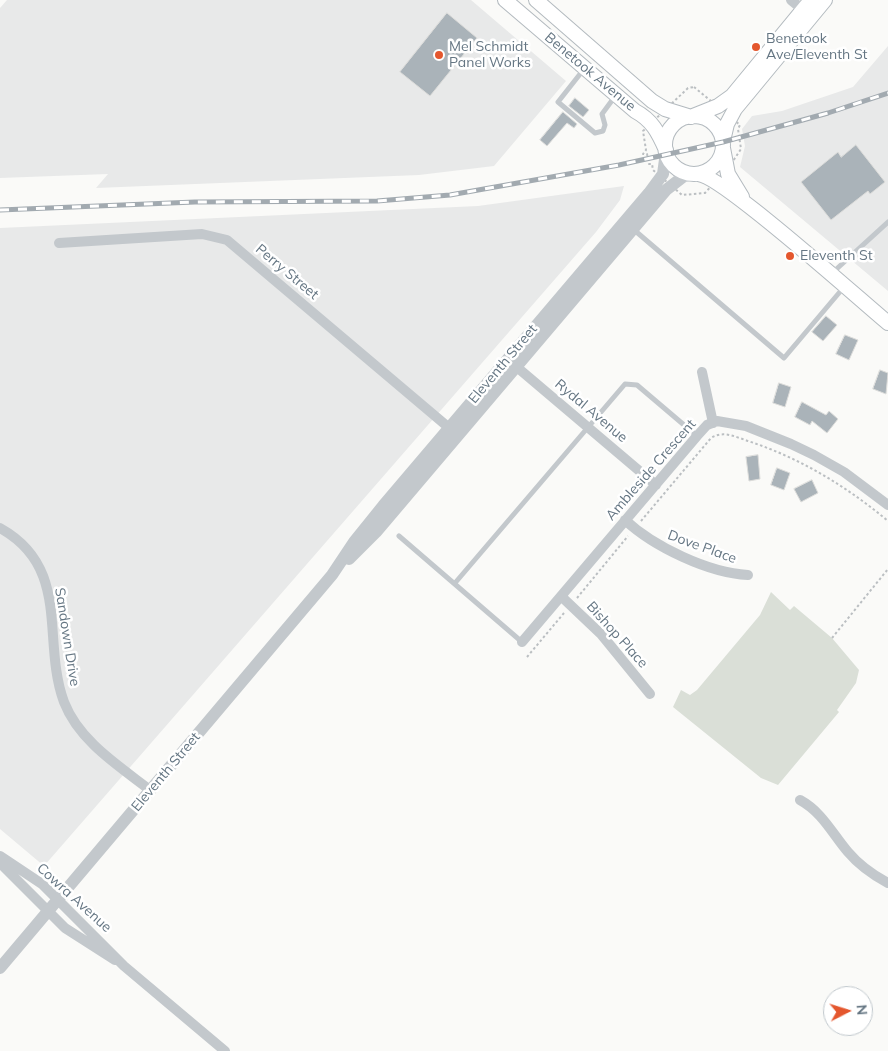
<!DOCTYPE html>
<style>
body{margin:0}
#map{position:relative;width:888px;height:1051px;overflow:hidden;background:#fafaf8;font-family:Mulish,sans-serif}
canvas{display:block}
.north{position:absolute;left:823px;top:986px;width:50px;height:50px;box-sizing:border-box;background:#fff;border:1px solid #c1c8cd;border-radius:50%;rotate:85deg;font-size:14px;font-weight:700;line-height:20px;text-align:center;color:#657683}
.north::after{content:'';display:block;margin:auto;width:18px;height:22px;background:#e4572e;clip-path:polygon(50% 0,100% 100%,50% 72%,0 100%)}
</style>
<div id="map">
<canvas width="888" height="1051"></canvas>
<div class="north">N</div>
</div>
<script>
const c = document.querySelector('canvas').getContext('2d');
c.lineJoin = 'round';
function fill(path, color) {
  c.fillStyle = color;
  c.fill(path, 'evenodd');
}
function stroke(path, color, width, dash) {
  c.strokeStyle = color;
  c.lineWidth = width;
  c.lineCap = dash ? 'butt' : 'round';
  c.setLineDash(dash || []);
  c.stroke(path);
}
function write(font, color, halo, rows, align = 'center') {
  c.font = font + ' Mulish,sans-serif';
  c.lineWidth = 5;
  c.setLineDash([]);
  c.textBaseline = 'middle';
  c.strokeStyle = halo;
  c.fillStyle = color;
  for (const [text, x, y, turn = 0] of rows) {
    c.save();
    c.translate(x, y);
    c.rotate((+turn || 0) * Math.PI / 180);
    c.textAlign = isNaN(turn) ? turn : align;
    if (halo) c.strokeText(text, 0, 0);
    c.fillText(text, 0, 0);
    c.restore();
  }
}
fill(new Path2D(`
 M7,0H471L566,81L494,166L419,175L96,188L108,174L0,178V8Z
 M888,46V291L740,167L745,146L742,129L752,116L782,111L853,87Z
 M624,186L620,200L596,232L44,866L0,829V228L478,206Z`), '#e8e9e9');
fill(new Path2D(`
 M771,592L790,610L794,606L832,638L859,670L856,683L837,710L839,712L778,785L761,778L673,707L681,690L690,695L697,690L760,615Z`), '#dadfd7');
const building = new Path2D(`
 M447,13L477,38L430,96L400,72Z
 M575,98L589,110L583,117L569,106Z
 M563,112L577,124L574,128L567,123L547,146L540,140Z
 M856,145L885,182L870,194L868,191L831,220L801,182L838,152L841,157Z
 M826,316L837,325L823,341L812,332Z
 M845,335L858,340L849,360L836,354Z
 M880,370L888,373L886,394L873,389Z
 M779,383L791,387L785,407L773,403Z
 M802,402L826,415L829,411L838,419L827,433L812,421L810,425L795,417Z
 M758,455L760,479L749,481L746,457Z
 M777,468L790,473L784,490L771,485Z
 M812,480L818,493L801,502L794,489Z`);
fill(building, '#aab3b9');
stroke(building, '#dcdcda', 1);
const secondary = new Path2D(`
 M505,0L635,111C652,120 658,132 666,150
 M536,0L652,101L665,109L691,117
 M693,116L718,106L732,96L811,0
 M665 145a29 29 0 1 1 58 0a29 29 0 1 1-58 0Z
 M723,141L727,124L735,109L825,0
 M723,148L728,174L742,197
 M698,174C723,176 859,299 888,323`);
stroke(secondary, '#b3babf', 16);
stroke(new Path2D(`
 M694,87L740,125L738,129L741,149L731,164L705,193L682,195L653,170L652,164H649L647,154H643L646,150L643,131L688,88Z
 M641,521L711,438C723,430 736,437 748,441C800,458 846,486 888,521
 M577,598L628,536
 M832,638L888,569
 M527,657L564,613`), '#bbbfc2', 2, [2.5, 2.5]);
stroke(new Path2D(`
 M584,69L558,102L595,133L603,131L605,125L602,114L616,95
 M633,229L784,358L844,287
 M831,274L888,222
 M399,536L522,642
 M455,583L625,384L637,385L697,436`), '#c3c8cc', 5);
stroke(new Path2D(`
 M791,0L807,13
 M59,243L202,234L227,240L454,432
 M512,363L656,485
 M702,372L713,423
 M625,520C654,547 709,573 748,575
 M0,528C72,568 41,640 64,702C79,741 119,766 150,790
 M561,596L601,634L650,694
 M522,642L697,436L707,425L717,421L746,426L791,444L814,455L844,472L888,505
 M800,800C822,812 832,833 848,852C859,865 873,875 888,883
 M0,856L42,884L124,966L225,1051
 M0,863L65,928L115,960`), '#c3c8cc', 10);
stroke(new Path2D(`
 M349,559L376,532L666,190L684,176L694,174
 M0,968L332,575L354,542L383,506L649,193L663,174L666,152`), '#c3c8cc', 12);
stroke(secondary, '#fff', 14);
const rail = new Path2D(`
 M0,210L195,202L377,201L450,195L619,165L723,142L828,113L888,93`);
stroke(rail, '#a2aab0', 5);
stroke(rail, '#fff', 3, [9]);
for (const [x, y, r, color] of [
 [756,47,5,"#e4572e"],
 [439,55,5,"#e4572e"],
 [790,256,5,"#e4572e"]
]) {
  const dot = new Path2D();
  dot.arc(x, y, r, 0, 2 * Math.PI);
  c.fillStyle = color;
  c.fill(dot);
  stroke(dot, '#fff', 2);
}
write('14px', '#657683', '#fff', [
 ["Benetook",766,39],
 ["Ave/Eleventh St",766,55],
 ["Mel Schmidt",449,47],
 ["Panel Works",449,63],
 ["Eleventh St",800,256]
], 'left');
write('14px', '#657683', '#fff', [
 ["Benetook Avenue",590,72,40],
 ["Perry Street",287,272,40],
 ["Eleventh Street",503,364,-50],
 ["Rydal Avenue",591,411,40],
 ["Ambleside Crescent",651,470,-49],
 ["Dove Place",702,547,20],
 ["Bishop Place",617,635,48],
 ["Sandown Drive",67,637,81],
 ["Eleventh Street",166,772,-50],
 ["Cowra Avenue",74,898,42]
]);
</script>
